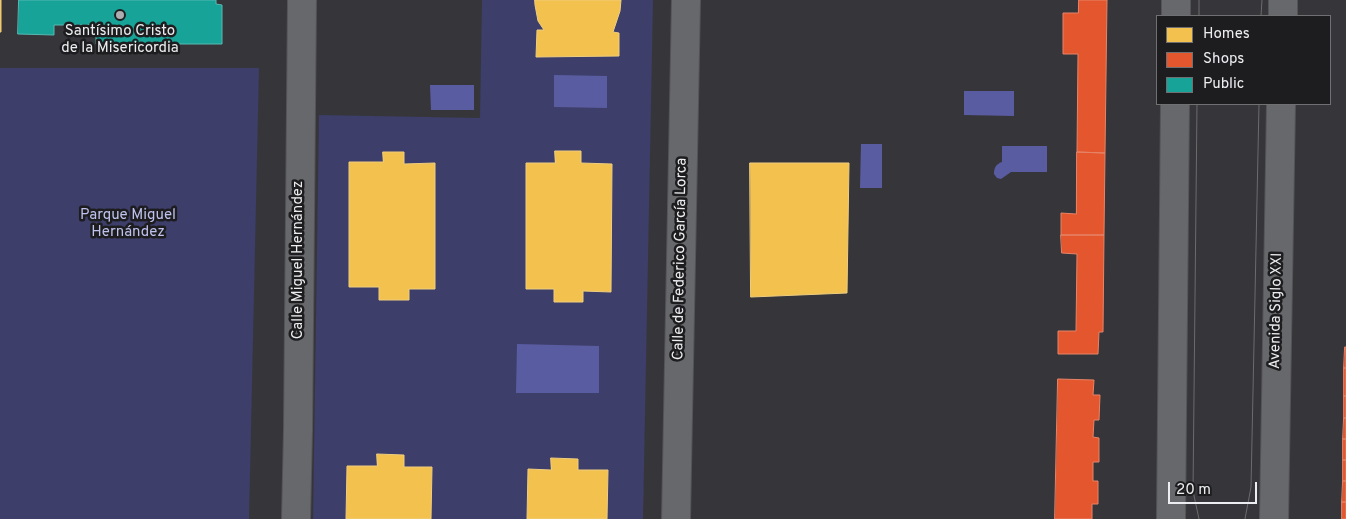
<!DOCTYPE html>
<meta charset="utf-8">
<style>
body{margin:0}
#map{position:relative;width:1346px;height:519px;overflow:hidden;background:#36363a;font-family:Overpass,sans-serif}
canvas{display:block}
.legend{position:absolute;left:1156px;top:15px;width:175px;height:90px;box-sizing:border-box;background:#1d1d1f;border:1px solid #707073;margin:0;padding:6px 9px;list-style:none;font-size:15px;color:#ecedf0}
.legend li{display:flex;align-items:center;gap:10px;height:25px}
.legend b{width:25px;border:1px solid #707073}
.scale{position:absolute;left:1168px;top:482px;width:89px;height:22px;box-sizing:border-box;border:2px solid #ecedf0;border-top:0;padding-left:6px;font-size:15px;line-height:18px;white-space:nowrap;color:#ecedf0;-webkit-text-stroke:4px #1d1d1f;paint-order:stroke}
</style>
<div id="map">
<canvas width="1346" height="519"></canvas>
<ul class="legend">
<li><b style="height:14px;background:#f2c14e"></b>Homes</li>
<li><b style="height:14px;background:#e4572e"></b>Shops</li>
<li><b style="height:14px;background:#17a398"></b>Public</li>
</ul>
<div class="scale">20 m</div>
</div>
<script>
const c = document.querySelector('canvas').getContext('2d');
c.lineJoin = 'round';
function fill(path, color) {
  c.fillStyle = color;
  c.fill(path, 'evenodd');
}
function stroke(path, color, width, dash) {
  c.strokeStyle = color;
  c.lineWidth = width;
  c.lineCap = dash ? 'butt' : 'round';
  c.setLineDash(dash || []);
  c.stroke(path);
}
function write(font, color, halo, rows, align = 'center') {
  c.font = font + ' Overpass,sans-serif';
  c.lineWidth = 5;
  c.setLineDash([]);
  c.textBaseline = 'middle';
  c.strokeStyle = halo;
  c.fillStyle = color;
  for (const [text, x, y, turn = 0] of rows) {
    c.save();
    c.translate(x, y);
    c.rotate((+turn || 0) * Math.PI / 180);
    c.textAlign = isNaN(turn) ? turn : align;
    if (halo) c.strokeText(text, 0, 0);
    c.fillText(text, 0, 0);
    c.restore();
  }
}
fill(new Path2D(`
 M482,0H535C535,11 538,21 544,30H537L536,56H619V33L613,32L620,11L621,0H653L643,519H607L608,470H578V459L551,458V470H528L527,519H431L432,467H404L403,455L377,454V466H347L346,519H313L319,115L480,118ZM555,151H581V163L612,164L611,291H583V302L554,289H526V163H555ZM404,152V164H435V289H409V300H380L379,287H349V162H383Z
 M0,68H259L249,519H0Z`), '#3d3e69');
fill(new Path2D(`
 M554,75L607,76V108L554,107Z
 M430,85H474V110H431Z
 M964,91H1014V116L964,115Z
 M861,144H882V188H860Z
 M1002,146H1047V172H1011L1001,179L997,178L994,174C994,168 996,164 1002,162Z
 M517,344L599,346V393H516Z`), '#5a5ca2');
const homes = new Path2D(`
 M0,0H1V32H0Z
 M535,0H621L620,11L613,32L619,33V56L536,57L537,30H544L538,21L535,5Z
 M555,151H581V163L612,164L611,292L583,291V302H554V289H526V163H555Z
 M383,152H404V164L435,163V289H409V300H379V287H349V162H383Z
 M750,163H849L847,293L751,297Z
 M377,454L404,455V467H432L431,519H346L347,466H377Z
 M551,458L578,459V470H608L607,519H527L528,469L551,470Z`);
fill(homes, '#f2c14e');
stroke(homes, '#f0ce7f', 1);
const shops = new Path2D(`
 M1079,0H1107L1105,153L1077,152L1078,54H1063V13H1078Z
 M1077,152L1105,153L1104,235H1061V213L1076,214Z
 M1061,235H1104L1103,332H1099L1098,354H1058V331H1076L1077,254L1062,253Z
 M1345,347H1346V368H1344Z
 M1344,368H1346V396H1344Z
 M1058,379L1094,380L1093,395H1100L1099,420H1094L1093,437L1099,438V462H1093V481H1098V504H1092V519H1055Z
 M1344,396H1346V418H1344Z
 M1344,418H1346V439H1343Z
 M1343,439H1346V460H1343Z
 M1343,460H1346V481H1343Z
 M1343,481H1346V502H1342Z
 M1342,502H1346V519H1342Z`);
fill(shops, '#e4572e');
stroke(shops, '#e68468', 1);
const public = new Path2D(`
 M19,0H216V4L222,5V44H96V28H102V25H54V35L18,34Z`);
fill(public, '#17a398');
stroke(public, '#57b9b2', 1);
const minor = new Path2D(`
 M1176,16V0
 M1283,16V0
 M296,519L298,430L302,0
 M676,519L686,0
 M1171,519L1175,104
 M1274,519L1281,104`);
stroke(minor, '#545457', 30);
stroke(minor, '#67686b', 28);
stroke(new Path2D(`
 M1199,16V0
 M1261,16L1262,0
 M1197,104L1193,491L1199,519
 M1245,519L1251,487L1259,104`), '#6c6c6e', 1);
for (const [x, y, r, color] of [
 [120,15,5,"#acadb0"]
]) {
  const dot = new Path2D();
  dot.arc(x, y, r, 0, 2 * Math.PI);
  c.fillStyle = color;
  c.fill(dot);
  stroke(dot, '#1d1d1f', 2);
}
write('15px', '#ecedf0', '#1d1d1f', [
 ["Santísimo Cristo",120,32],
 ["de la Misericordia",120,49]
]);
write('15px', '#bec2ed', '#1d1d1f', [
 ["Parque Miguel",128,216],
 ["Hernández",128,233]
]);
write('15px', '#ecedf0', '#1d1d1f', [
 ["Calle de Federico García Lorca",681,259,-89],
 ["Calle Miguel Hernández",299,260,-90],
 ["Avenida Siglo XXI",1277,311,-89]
]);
</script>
